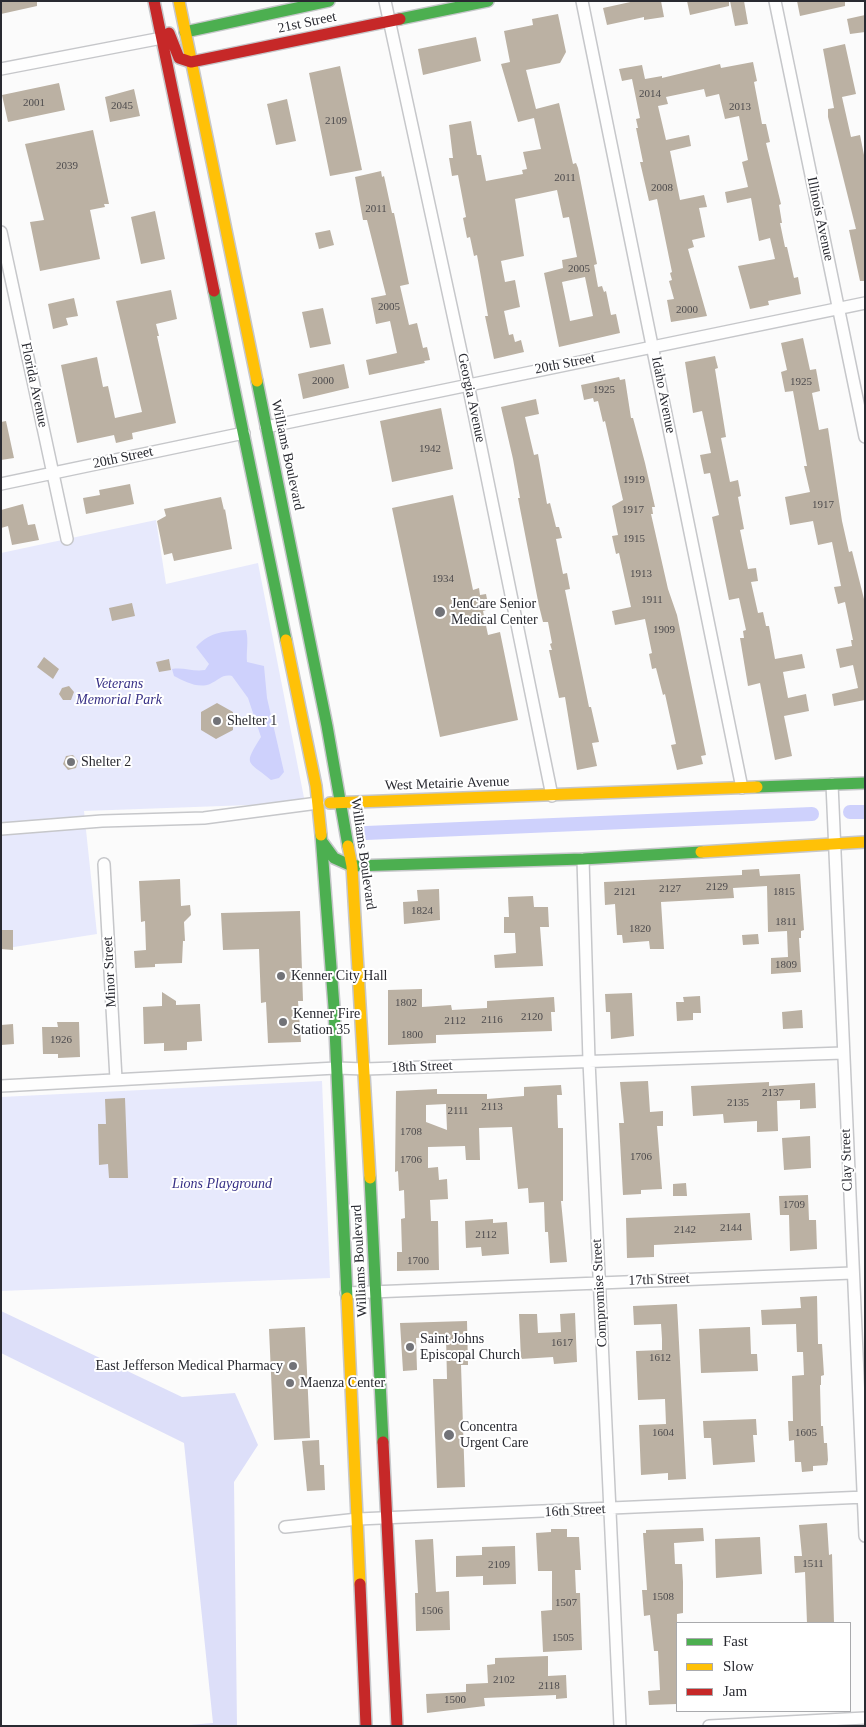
<!DOCTYPE html>
<style>
body{margin:0}
#map{position:relative;width:866px;height:1727px;overflow:hidden;background:#fbfbfb;font-family:Georgia,serif}
canvas{display:block}
.frame{position:absolute;inset:0;border:2px solid #292a31;pointer-events:none}
.legend{position:absolute;left:676px;top:1622px;width:175px;height:90px;box-sizing:border-box;background:#fff;border:1px solid #a9aaad;margin:0;padding:6px 9px;list-style:none;font-size:15px;color:#292a31}
.legend li{display:flex;align-items:center;gap:10px;height:25px}
.legend b{width:25px;border:1px solid #a9aaad}
</style>
<div id="map">
<canvas width="866" height="1727"></canvas>
<div class="frame"></div>
<ul class="legend">
<li><b style="height:6px;background:#4caf50"></b>Fast</li>
<li><b style="height:6px;background:#ffc107"></b>Slow</li>
<li><b style="height:6px;background:#c62828"></b>Jam</li>
</ul>
</div>
<script>
const c = document.querySelector('canvas').getContext('2d');
c.lineJoin = 'round';
function fill(path, color) {
  c.fillStyle = color;
  c.fill(path, 'evenodd');
}
function stroke(path, color, width, dash) {
  c.strokeStyle = color;
  c.lineWidth = width;
  c.lineCap = dash ? 'butt' : 'round';
  c.setLineDash(dash || []);
  c.stroke(path);
}
function write(font, color, halo, rows, align = 'center') {
  c.font = font + ' Georgia,serif';
  c.lineWidth = 4;
  c.setLineDash([]);
  c.textBaseline = 'middle';
  c.strokeStyle = halo;
  c.fillStyle = color;
  for (const [text, x, y, turn = 0] of rows) {
    c.save();
    c.translate(x, y);
    c.rotate((+turn || 0) * Math.PI / 180);
    c.textAlign = isNaN(turn) ? turn : align;
    if (halo) c.strokeText(text, 0, 0);
    c.fillText(text, 0, 0);
    c.restore();
  }
}
fill(new Path2D(`
 M156,520L166,584L258,563L305,803L84,811L97,934L1,949V553Z
 M322,1081L330,1278L1,1291V1097Z`), '#e7e9fc');
fill(new Path2D(`
 M1,1311L182,1397L235,1393L258,1445L234,1482L237,1726H177L213,1723L184,1443L1,1353Z`), '#dddff9');
fill(new Path2D(`
 M246,630C249,641 246,651 247,662L264,666L267,698L284,772L279,778L271,780C247,760 243,766 261,737L248,698L232,676C222,674 219,680 210,684C198,689 184,681 174,676L172,669C184,667 193,672 205,670L209,664L196,647C212,630 224,632 246,630Z`), '#ced1fc');
stroke(new Path2D(`
 M850,812H865
 M366,833L812,814`), '#ced1fc', 14);
fill(new Path2D(`
 M1,1H37V6L1,14Z
 M635,1H661L664,17L644,20V17L607,25L603,8Z
 M687,1H729V6L690,15Z
 M730,1H744L748,24L735,26Z
 M797,1H845V6L800,16Z
 M558,14L566,52L560,63L526,70L536,109L559,103L573,164L576,163L578,168L597,264L594,265L598,287L602,286L604,292L606,291L611,315L616,314L620,333L559,347L544,273L563,268L562,260L577,257L569,217L563,218L557,190L515,199L524,256L501,261L505,282L515,280L520,307L504,311L509,335L513,334L515,342L521,340L524,352L494,359L485,316H488L477,255L474,256L470,237L467,238L463,218L466,217L458,175L452,176L449,158H453L449,125L471,121L477,155H481L486,181L523,174L522,170L527,169L523,152L541,149L534,118L518,122L501,64L510,62L504,31L533,25L532,19ZM585,277L593,316L570,321L562,282Z
 M865,15V32L850,34L847,19Z
 M476,37L481,61L423,75L418,49Z
 M845,44L856,94L842,97L851,137L860,135L865,160V281H860L849,230L856,229L828,117V109L834,108L823,49Z
 M753,62L757,81L754,82L762,124H766L770,142L766,143L781,204L779,205L782,223H780L785,247H787L794,278L798,277L801,294L768,301L769,305L750,309L738,266L775,259L770,238L759,241L751,198L727,203L725,192L748,187L742,162L748,160L739,116L725,119L719,94L706,97L704,89L666,97L668,104L658,106L666,140L689,135L691,146L670,151L680,200L704,195L707,207L699,208L705,237L692,240L694,247L688,249L707,316L671,322L667,300L674,299L669,281L672,280L670,273L672,272L657,199L649,201L640,162H643L636,128H638L636,119L640,118L632,79L622,81L619,69L642,65L645,79L662,76V78L720,64L721,68Z
 M340,66L362,170L330,176L309,73Z
 M59,83L65,110L8,122L2,95Z
 M134,89L140,116L110,122L105,97Z
 M287,99L296,141L276,145L267,104Z
 M93,130L109,204H104L105,207L90,210L100,259L40,271L30,222L44,220L25,144Z
 M381,171L382,177L384,176L392,213H394L409,284L400,286L409,325L417,323L423,348L427,347L430,360L424,361L425,363L369,375L366,360L397,353L390,321L376,324L371,298L386,295L367,220H363L355,177Z
 M155,211L165,259L141,264L131,217Z
 M330,230L334,245L319,249L315,233Z
 M171,290L177,319L156,324L159,336H157L176,423L132,433L133,439L116,443L114,435L77,443L61,365L97,357L103,387L108,386L115,418L142,412L116,301Z
 M74,298L78,316L66,318L68,325L53,329L48,304Z
 M323,308L331,344L310,348L302,312Z
 M803,338L810,370L816,369L820,391L812,393L819,430L828,428L842,521L849,552L852,551L865,603V700L834,706L832,694L858,688L853,665L840,668L836,649L852,646L851,640H853L845,602L838,604L834,587L841,586L832,542L818,545L813,521L790,525L785,497L810,492L804,466H807L793,391L785,392L781,372L787,370L781,343Z
 M715,356L718,368L715,369L726,437L721,438L730,482L738,480L741,496L738,497L744,529L740,530L748,569L756,568L758,581L751,582L758,613L763,612L766,626H769L775,659L802,654L805,668L783,672L788,698L806,694L809,711L784,716L792,756L775,760L760,683L748,686L740,638H744L743,631L746,630L739,598L729,600L712,517L719,515L710,473L704,474L700,455L711,453L702,411L693,413L685,362Z
 M344,364L349,388L303,399L298,374Z
 M619,377L620,380L625,379L631,418H633L645,463L655,507H652L653,514H651L668,589L677,615L706,755L701,756L703,764L677,770L671,745L676,744L665,694L663,695L656,668L652,669L649,654L652,653L645,619L615,625L612,611L631,607L619,553L616,554L612,536L618,535L612,506L623,500L605,421L603,422L598,401L594,402L593,398L584,400L581,385Z
 M536,399L539,414L525,417L534,455L538,454L547,504L550,503L556,527H559L562,538L556,539L563,574L567,573L570,589L565,590L589,707H591L599,742L592,743L597,766L577,770L565,697L559,698L549,650H552L550,644L552,643L548,622H543L539,606L518,498H520L513,459L501,407Z
 M441,408L453,469L392,482L380,421Z
 M6,421L14,458L1,460V422Z
 M130,484L134,504L86,514L83,498L100,495L99,490Z
 M453,495L473,590L479,588L480,595L486,594L489,609L483,611L488,635L500,632L518,720L440,737L392,508Z
 M221,497L224,510L225,509L232,549L174,561L172,553L164,555L157,521L166,516L164,509Z
 M23,504L28,525L35,524L39,540L12,545L8,526L1,528V510Z
 M132,603L135,616L112,621L109,608Z
 M44,657L59,669L53,679L37,667Z
 M169,659L171,670L159,672L156,662Z
 M69,686L74,692L71,700H63L59,694L62,688Z
 M217,703L233,712V730L216,739L201,730V712Z
 M73,755L78,761L76,768L68,770L63,764L66,756Z
 M759,869L760,876L800,874L804,930L801,931V938H799L801,972L771,974V958L788,957L787,931L768,932L767,886L733,888L734,898L661,902L664,949H650L649,941L623,943L622,935H617L615,904L605,905L604,882L742,875V870Z
 M180,879L181,906L190,905L191,915L184,922L185,941H183L182,963L155,964V967L135,968L134,951L146,950L145,921L141,922L139,881Z
 M439,889L440,920L404,924L403,902L418,901L417,890Z
 M533,896L534,907H548L549,927H540L543,966L495,968L494,955L516,953L515,933H504V917H509L508,897Z
 M300,911L303,1001H298L301,1042L268,1043L266,1002L261,1003L259,949L223,950L221,913Z
 M1,930H13V950L1,949Z
 M758,934L759,944L743,945L742,935Z
 M422,989V1007L451,1005L452,1010L487,1008V1001L554,997L555,1012H551L552,1031L436,1035V1043L388,1045V990Z
 M162,992L176,1001V1005L200,1004L202,1041L187,1042V1050L164,1051V1043L144,1044L143,1007L162,1006Z
 M632,993L634,1036L611,1039L610,1012H606L605,994Z
 M700,996L701,1013H693V1020L677,1021L676,1002H684L683,997Z
 M802,1010L803,1028L783,1029L782,1012Z
 M57,1022H79L80,1057L58,1058V1054H43L42,1027H58Z
 M13,1024L14,1044L1,1045V1025Z
 M648,1081L650,1112L663,1111V1126H657L662,1189L641,1190V1194L623,1195L619,1123H624L620,1082Z
 M769,1082V1086L815,1083L816,1108L800,1109V1100L777,1101L778,1131L757,1132V1121L724,1123L723,1114L693,1116L691,1086Z
 M561,1085L562,1095H557L558,1128H563V1201H561L567,1262L550,1263L548,1232H545L544,1202L529,1203L528,1188L518,1189L512,1127L479,1128L480,1160H466L465,1146L428,1147V1168L438,1167L439,1180L447,1179L448,1199L430,1200L431,1221H438L439,1270L397,1271V1252H402L401,1219L405,1218L404,1190L399,1191L398,1171L395,1172L396,1091L437,1089V1094H487V1099L524,1096V1087ZM446,1104L447,1130L426,1122V1105Z
 M125,1098L128,1178H109L108,1164L99,1165L98,1124H106L105,1099Z
 M810,1136L811,1168L784,1170L782,1138Z
 M686,1183L687,1196H673V1184Z
 M808,1195L809,1220H816L817,1249L790,1251L789,1215H780L779,1196Z
 M750,1213L752,1240L654,1245V1257L627,1258L626,1218Z
 M493,1219V1223L507,1222L509,1254L482,1256L481,1247L466,1248L465,1221Z
 M817,1296L818,1344H822L824,1375L821,1376V1385H820L821,1426H823L824,1443H827L828,1460L827,1465L813,1466V1471L802,1472L801,1462H795L794,1440L789,1441L788,1421H793L792,1376L804,1375L803,1352H797L796,1324L762,1325L761,1310L801,1308L800,1297Z
 M677,1304L686,1479L668,1480V1473L641,1475L639,1425L666,1424L665,1399L638,1400L636,1351L662,1350V1339L661,1324L634,1325L633,1306Z
 M575,1313L577,1362L554,1364L553,1357L521,1359L519,1314H537L538,1333L561,1332L560,1314Z
 M467,1321L468,1365H461L465,1487L437,1488L433,1379H447L446,1336L416,1338L417,1370L403,1371L400,1323Z
 M305,1327L310,1438L274,1440L269,1329Z
 M750,1327L751,1354H757L758,1371L701,1373L699,1329Z
 M756,1419L757,1435H753L755,1462L713,1465L711,1438H704L703,1421Z
 M319,1440L320,1465H324L325,1490L307,1491L302,1441Z
 M827,1523L829,1555L832,1554L834,1623H807L805,1572L795,1573L794,1556H802L799,1525Z
 M703,1528L704,1541L674,1543L675,1564H682L683,1582V1613L677,1614V1704L649,1705L648,1691L660,1690L658,1651H654L650,1615L644,1616L642,1590H647L643,1533H646V1530Z
 M551,1529H567V1537H579L581,1570H575L576,1593H580L582,1650L543,1652L541,1611L552,1610V1571H538L536,1533L551,1532Z
 M760,1537L762,1574L716,1578L715,1539Z
 M433,1539L436,1592L449,1591L450,1630L416,1631L415,1593H418L415,1540Z
 M515,1546L516,1584L483,1585V1576L456,1577V1556L482,1555V1547Z
 M548,1656V1676L566,1675L567,1698L556,1699V1695L484,1698L485,1706L427,1713L426,1694L466,1692V1684L488,1683L487,1665L495,1664V1658Z`), '#bbb1a3');
const street = new Path2D(`
 M385,1L468,384L552,796
 M582,1L742,788
 M775,1L865,437
 M1,69L162,38
 M1,232L67,539
 M266,427L865,303
 M1,484L244,433
 M832,784L865,1536
 M1,829L102,821L204,818L318,803
 M583,859L589,1061L620,1726
 M104,864L116,1079
 M1,1086L336,1068L365,1069L843,1053
 M346,1293L852,1273
 M285,1527L358,1519L865,1497
 M709,1726L865,1718`);
const fast = new Path2D(`
 M400,19L488,1
 M185,32L329,1
 M214,291L286,640
 M257,381L327,726L348,846
 M757,787L865,783
 M321,835L334,1007L347,1298
 M323,843L334,858L352,866L583,859L701,852
 M370,1178L383,1442`);
const slow = new Path2D(`
 M179,1L257,381
 M286,640L316,786L321,835
 M330,803L757,787
 M348,846L352,866L370,1178
 M701,852L865,842
 M347,1298L360,1584`);
const jam = new Path2D(`
 M154,1L214,291
 M169,33L179,58L191,62L400,19
 M383,1442L397,1726
 M360,1584L366,1726`);
stroke(street, '#c6c7ca', 14);
stroke(fast, '#c6c7ca', 14);
stroke(slow, '#c6c7ca', 14);
stroke(jam, '#c6c7ca', 14);
stroke(street, '#fefefe', 11);
stroke(fast, '#4caf50', 11);
stroke(slow, '#ffc107', 11);
stroke(jam, '#c62828', 11);
for (const [x, y, r, color] of [
 [440,612,6,"#727378"],
 [217,721,5,"#727378"],
 [71,762,5,"#727378"],
 [281,976,5,"#727378"],
 [283,1022,5,"#727378"],
 [410,1347,5,"#727378"],
 [293,1366,5,"#727378"],
 [290,1383,5,"#727378"],
 [449,1435,6,"#727378"]
]) {
  const dot = new Path2D();
  dot.arc(x, y, r, 0, 2 * Math.PI);
  c.fillStyle = color;
  c.fill(dot);
  stroke(dot, '#fff', 2);
}
write('11px', '#4e4c4e', null, [
 ["2014",650,94],
 ["2001",34,103],
 ["2045",122,106],
 ["2013",740,107],
 ["2109",336,121],
 ["2039",67,166],
 ["2011",565,178],
 ["2008",662,188],
 ["2011",376,209],
 ["2005",579,269],
 ["2005",389,307],
 ["2000",687,310],
 ["2000",323,381],
 ["1925",801,382],
 ["1925",604,390],
 ["1942",430,449],
 ["1919",634,480],
 ["1917",823,505],
 ["1917",633,510],
 ["1915",634,539],
 ["1913",641,574],
 ["1934",443,579],
 ["1911",652,600],
 ["1909",664,630],
 ["2129",717,887],
 ["2127",670,889],
 ["2121",625,892],
 ["1815",784,892],
 ["1824",422,911],
 ["1811",786,922],
 ["1820",640,929],
 ["1809",786,965],
 ["1802",406,1003],
 ["2120",532,1017],
 ["2116",492,1020],
 ["2112",455,1021],
 ["1800",412,1035],
 ["1926",61,1040],
 ["2137",773,1093],
 ["2135",738,1103],
 ["2113",492,1107],
 ["2111",458,1111],
 ["1708",411,1132],
 ["1706",641,1157],
 ["1706",411,1160],
 ["1709",794,1205],
 ["2144",731,1228],
 ["2142",685,1230],
 ["2112",486,1235],
 ["1700",418,1261],
 ["1617",562,1343],
 ["1612",660,1358],
 ["1604",663,1433],
 ["1605",806,1433],
 ["1511",813,1564],
 ["2109",499,1565],
 ["1508",663,1597],
 ["1507",566,1603],
 ["1506",432,1611],
 ["1505",563,1638],
 ["2102",504,1680],
 ["2118",549,1686],
 ["1500",455,1700]
]);
write('14px', '#292a31', '#fff', [
 ["21st Street",307,23,-12],
 ["Illinois Avenue",820,219,78],
 ["20th Street",565,364,-11],
 ["Florida Avenue",34,385,78],
 ["Idaho Avenue",663,395,79],
 ["Georgia Avenue",471,398,78],
 ["Williams Boulevard",287,455,78],
 ["20th Street",123,458,-12],
 ["West Metairie Avenue",447,784,-2],
 ["Williams Boulevard",363,854,82],
 ["Minor Street",110,972,-93],
 ["18th Street",422,1067,-2],
 ["Clay Street",847,1160,-92],
 ["Williams Boulevard",360,1261,-93],
 ["17th Street",659,1280,-2],
 ["Compromise Street",600,1293,-93],
 ["16th Street",575,1511,-3]
]);
write('14px', '#292a31', '#fff', [
 ["JenCare Senior",451,604],
 ["Medical Center",451,620],
 ["Shelter 1",227,721],
 ["Shelter 2",81,762],
 ["Kenner City Hall",291,976],
 ["Kenner Fire",293,1014],
 ["Station 35",293,1030],
 ["Saint Johns",420,1339],
 ["Episcopal Church",420,1355],
 ["East Jefferson Medical Pharmacy",283,1366,"right"],
 ["Maenza Center",300,1383],
 ["Concentra",460,1427],
 ["Urgent Care",460,1443]
], 'left');
write('italic 14px', '#362f85', '#fff', [
 ["Veterans",119,684],
 ["Memorial Park",119,700],
 ["Lions Playground",222,1184]
]);
</script>
